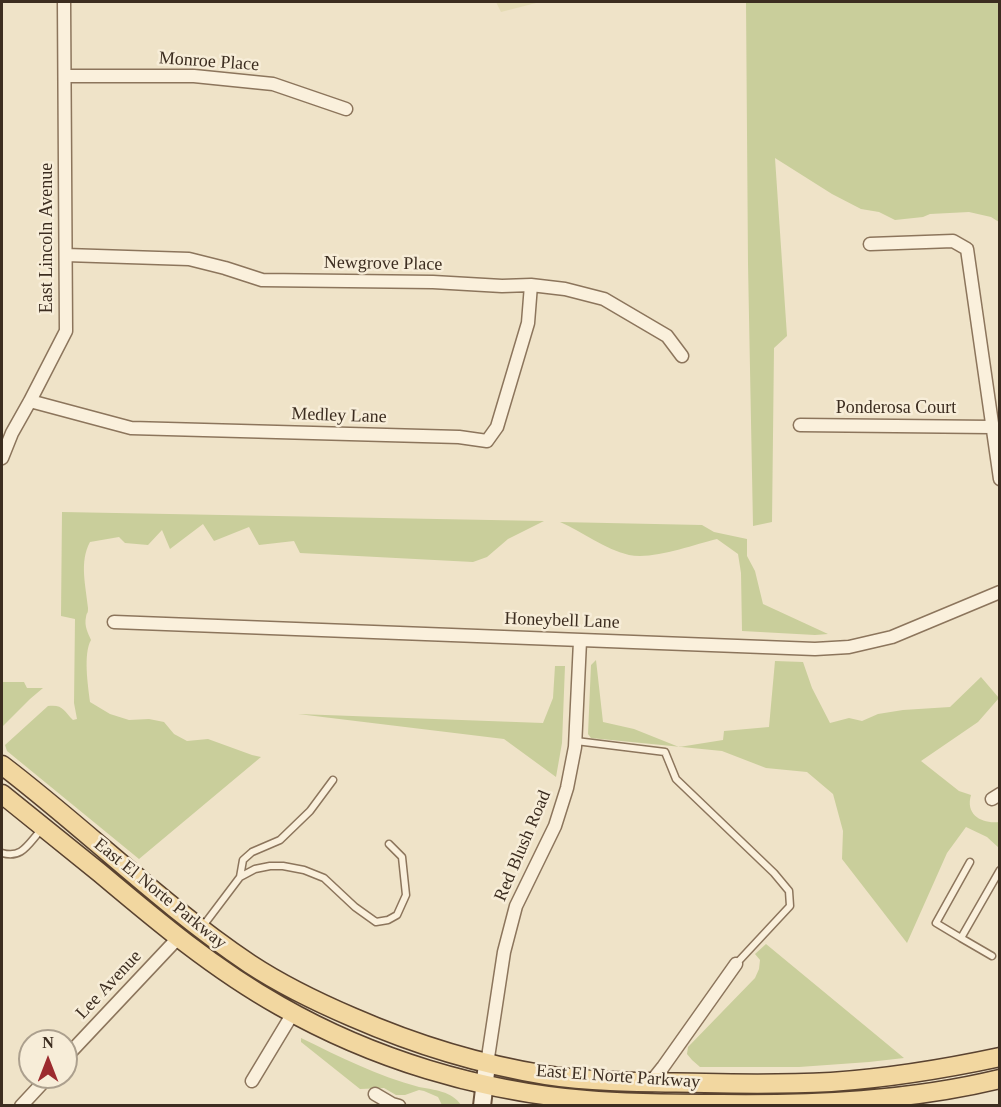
<!DOCTYPE html>
<style>
body{margin:0}
#map{position:relative;width:1001px;height:1107px;overflow:hidden;background:#efe3c8;font-family:"Times New Roman",serif}
canvas{display:block}
.frame{position:absolute;inset:0;border:3px solid #3c2d20;pointer-events:none}
.north{position:absolute;left:18px;top:1029px;width:60px;height:60px;box-sizing:border-box;background:#f7edd8;border:2px solid #aca08e;border-radius:50%;rotate:0deg;font-size:16px;font-weight:700;line-height:24px;text-align:center;color:#3c2d20}
.north::after{content:'';display:block;margin:auto;width:21px;height:27px;background:#9c2b2e;clip-path:polygon(50% 0,100% 100%,50% 72%,0 100%)}
</style>
<div id="map">
<canvas width="1001" height="1107"></canvas>
<div class="frame"></div>
<div class="north">N</div>
</div>
<script>
const c = document.querySelector('canvas').getContext('2d');
c.lineJoin = 'round';
function fill(path, color) {
  c.fillStyle = color;
  c.fill(path, 'evenodd');
}
function stroke(path, color, width, dash) {
  c.strokeStyle = color;
  c.lineWidth = width;
  c.lineCap = dash ? 'butt' : 'round';
  c.setLineDash(dash || []);
  c.stroke(path);
}
function write(font, color, halo, rows, align = 'center') {
  c.font = font + ' "Times New Roman",serif';
  c.lineWidth = 5;
  c.setLineDash([]);
  c.textBaseline = 'middle';
  c.strokeStyle = halo;
  c.fillStyle = color;
  for (const [text, x, y, turn = 0] of rows) {
    c.save();
    c.translate(x, y);
    c.rotate((+turn || 0) * Math.PI / 180);
    c.textAlign = isNaN(turn) ? turn : align;
    if (halo) c.strokeText(text, 0, 0);
    c.fillText(text, 0, 0);
    c.restore();
  }
}
fill(new Path2D(`
 M496,2H540L501,12Z`), '#e5dcb5');
fill(new Path2D(`
 M746,2H1000L999,222L991,217L969,212L930,214L923,217L895,220L879,212L861,209L832,194L775,158L787,336L774,348L772,522L753,526L748,264Z
 M62,512L544,521L508,539L487,557L473,562L300,553L294,541L259,545L249,527L214,541L203,524L170,549L162,530L148,545L125,543L119,537L90,542C79,562 86,586 88,608C88,615 87,611 86,617C84,626 88,633 91,640C83,654 88,686 90,702L110,714L129,720L149,719L164,722L174,734L187,741L208,739L252,755L261,757L139,859L7,751L5,745L48,706C63,704 64,711 73,720L77,719L74,703L75,619L61,616Z
 M560,522L702,525L714,532L747,539V556L755,571L763,604L828,634L815,635L742,631L741,573L738,554L717,539C692,545 653,560 629,555C604,549 583,532 560,522Z
 M596,660L603,722L634,729L679,747L723,740L724,731L769,727L775,661L803,662L812,688L830,723L849,718L862,721L878,714L903,710L950,707L981,677L999,698L978,722L921,761L959,791L971,795C965,815 982,824 999,822L998,836L999,838V848L987,837L966,827L947,853L907,943L842,859L843,831L833,794L807,772L766,768L722,751L591,738L588,734L591,665Z
 M555,666H565L562,743L556,777L504,739L298,714L543,723L553,698Z
 M2,682H24L27,688H43L30,699L2,727Z
 M766,944L904,1058L869,1062L799,1067H700L692,1060L687,1054L688,1047L755,978L759,969L760,960L755,954Z
 M301,1038C340,1057 378,1076 419,1087C434,1090 452,1091 461,1105H442L438,1097L424,1091L419,1090L405,1095H396L384,1088L360,1089L301,1042Z`), '#c9ce9b');
const service = new Path2D(`
 M576,741L665,752L676,779L774,873L789,891L790,906L736,964
 M2,853C22,859 28,844 41,830
 M240,877L255,869L270,866H283L304,870L324,878L355,907L376,922L388,920L397,915L406,895L402,857L389,844
 M203,926L240,877L243,860L252,852L280,840L310,811L333,780
 M961,938L936,923L970,862
 M992,956L961,938L1000,870`);
const minor = new Path2D(`
 M65,76H194L273,84L346,109
 M870,244L953,241L967,249L1000,479
 M66,255L189,259L225,268L262,280L433,282L502,286L531,285L565,289L604,299L667,336L682,356
 M30,401L131,428L459,437L487,441L497,427L528,323L531,285
 M800,425L991,427
 M2,458L12,433L30,401L66,331L64,2
 M114,622L815,649L849,647L892,637L1000,592
 M992,799L1000,794
 M66,1057L178,938
 M487,1064L504,952L516,906L555,826L567,788L575,747L580,641
 M252,1081L293,1013
 M651,1082L663,1067L736,964
 M375,1094L392,1104L399,1106
 M21,1106L48,1077`);
const secondary = new Path2D(`
 M482,1106L487,1064`);
const primary = new Path2D(`
 M2,765C86,829 162,905 250,964C282,985 317,1002 352,1017C416,1045 477,1064 546,1075C598,1083 652,1082 705,1083C747,1084 790,1084 831,1082C888,1078 944,1069 1000,1057
 M2,794C34,820 67,846 100,873C157,921 214,969 280,1006C373,1059 479,1091 586,1100C631,1104 677,1104 722,1104C815,1105 909,1101 1000,1079`);
stroke(service, '#8c755c', 9);
stroke(minor, '#8c755c', 15);
stroke(secondary, '#6e563f', 20);
stroke(primary, '#5a4330', 21);
stroke(service, '#faf0dc', 6);
stroke(minor, '#faf0dc', 12);
stroke(secondary, '#faf0dc', 16);
stroke(primary, '#f2d7a0', 18);
write('18px', '#3c2d20', '#f7edd8', [
 ["Monroe Place",209,62,4],
 ["East Lincoln Avenue",47,238,-90],
 ["Newgrove Place",383,264,1],
 ["Ponderosa Court",896,408],
 ["Medley Lane",339,416,2],
 ["Honeybell Lane",562,621,2],
 ["Red Blush Road",523,846,-67],
 ["East El Norte Parkway",160,894,39],
 ["Lee Avenue",109,985,-47],
 ["East El Norte Parkway",618,1077,4]
]);
</script>
